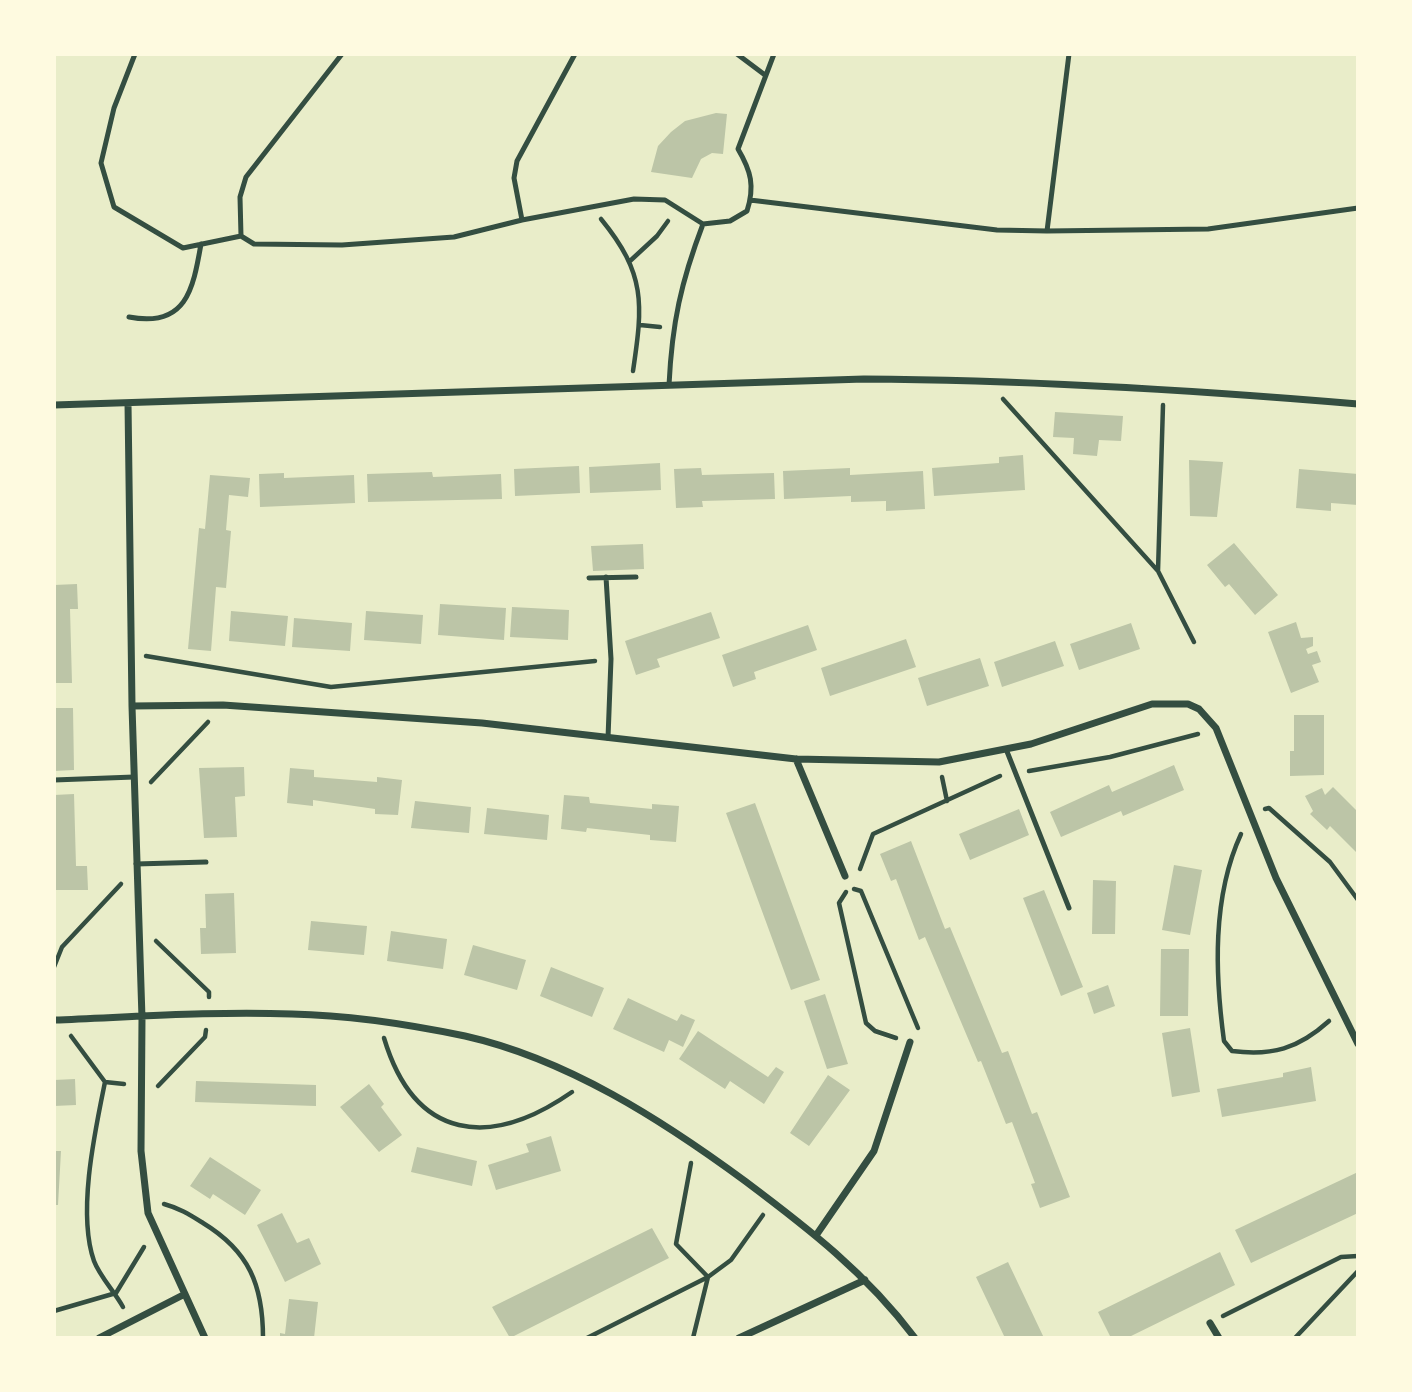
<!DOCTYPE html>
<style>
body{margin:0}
#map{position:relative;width:1412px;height:1392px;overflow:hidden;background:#e9edc9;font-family:"Space Grotesk",sans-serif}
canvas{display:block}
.frame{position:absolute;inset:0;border:56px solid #fefae0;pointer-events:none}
</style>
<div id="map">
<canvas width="1412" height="1392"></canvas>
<div class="frame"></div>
</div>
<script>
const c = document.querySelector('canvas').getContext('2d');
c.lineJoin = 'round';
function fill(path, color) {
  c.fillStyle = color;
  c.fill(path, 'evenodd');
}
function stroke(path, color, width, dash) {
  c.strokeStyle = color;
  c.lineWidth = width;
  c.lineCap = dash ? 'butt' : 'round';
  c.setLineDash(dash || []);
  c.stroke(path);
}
fill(new Path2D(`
 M716,113L727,114L723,154L712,153L701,159L692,178L651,172L658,146L671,132L685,121Z
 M1055,412L1123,416L1121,441L1099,440L1097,456L1073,454L1074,438L1053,437Z
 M1023,455L1025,490L934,496L932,468L999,463V457Z
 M1189,460L1223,462L1217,517L1190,516Z
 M660,463L661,490L590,493L589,467Z
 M579,466L580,493L515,496L514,469Z
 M701,468L702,475L774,473L775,499L702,501L703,507L676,508L674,469Z
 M850,468V475L923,471L925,509L886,511V501L851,502V496L784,499L783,471Z
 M1299,469L1358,474V505L1331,503V511L1296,508Z
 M432,472L433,477L501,474L502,499L368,502L367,474Z
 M284,473V478L354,475L355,503L260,507L259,474Z
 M210,475L250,478L248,497L229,495L226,530L231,531L226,588L216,587L211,651L188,649L199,528L205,529Z
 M1234,543L1278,595L1255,615L1229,584L1225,587L1207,565Z
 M643,544L644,569L593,571L591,546Z
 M77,584L78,609H70L72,683H54V585Z
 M440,604L506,608L504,640L438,635Z
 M512,607L569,610L568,640L510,637Z
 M231,611L288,616L285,646L229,641Z
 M366,611L423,615L421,644L364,640Z
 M711,612L720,638L657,659L660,667L636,675L625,641Z
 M294,618L352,623L350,651L292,647Z
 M1296,622L1301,638L1313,637V646L1306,649L1308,654L1317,651L1321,662L1312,665L1319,682L1291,693L1268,632Z
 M1131,623L1140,649L1079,670L1070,644Z
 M808,625L817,650L754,672L756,679L733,687L722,655Z
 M906,639L916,667L830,696L821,668Z
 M1055,641L1064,666L1002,687L994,662Z
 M980,658L989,686L927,706L918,678Z
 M54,708H73L74,770L54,771Z
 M1294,715H1324V775L1290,776V751H1294Z
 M1174,765L1184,790L1123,816L1121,811L1061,837L1050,812L1109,785L1112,792Z
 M244,767L245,796L235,797L237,837L204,838L199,768Z
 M290,768L314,770V777L377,782V777L402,780L398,815L375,814V809L313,800V806L287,803Z
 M1333,787L1358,812L1356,852L1330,826L1327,830L1310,814L1313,811L1305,796L1322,788L1325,795Z
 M74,794L76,866H87L88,890H54V795Z
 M564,795L589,797L590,803L652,809V804L679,806L676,842L650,840V835L587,828L586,832L561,829Z
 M415,801L471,807L469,833L411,828Z
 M755,803L820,980L791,990L726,813Z
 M487,808L549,815L547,840L484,834Z
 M1019,809L1029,835L970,860L959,834Z
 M911,841L945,929L950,927L1002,1053L1008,1051L1032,1114L1037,1112L1070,1197L1040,1208L1031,1184L1035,1183L1012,1122L1006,1124L981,1061L978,1062L925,937L919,940L896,879L891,881L880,854Z
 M1174,865L1202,870L1190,935L1162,930Z
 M1093,880L1116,881L1115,934H1092Z
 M1044,890L1083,987L1061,996L1023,898Z
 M234,893L236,953L201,954L200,928H206L205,894Z
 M311,921L367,926L364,955L308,950Z
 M391,931L447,939L443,969L387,961Z
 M473,945L526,960L517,990L464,975Z
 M1161,949H1189L1188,1016H1160Z
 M551,967L604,988L592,1017L540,996Z
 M1108,985L1115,1006L1094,1014L1087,993Z
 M825,994L848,1064L827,1069L804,1001Z
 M628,998L677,1021L681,1014L695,1020L683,1047L669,1040L664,1052L613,1029Z
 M1190,1028L1200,1092L1172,1097L1162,1033Z
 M698,1031L768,1077L776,1067L784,1072L764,1104L730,1081L725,1089L679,1059Z
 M1311,1067L1316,1101L1222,1117L1217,1089L1283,1077V1073Z
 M828,1075L850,1090L809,1146L790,1133Z
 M75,1079L76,1105L54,1106V1080Z
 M196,1081L316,1085V1106L195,1102Z
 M369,1084L384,1104L381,1107L402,1135L379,1152L340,1107Z
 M551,1136L561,1171L496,1190L488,1165L529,1152L526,1144Z
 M417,1147L477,1161L472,1186L411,1172Z
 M54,1151H61L58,1205H54Z
 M210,1157L261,1190L245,1215L213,1194L210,1199L190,1186Z
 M1358,1172V1213L1251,1263L1235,1230Z
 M282,1213L297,1243L309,1238L321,1264L285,1282L257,1225Z
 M652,1228L669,1258L510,1338L492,1307Z
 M1220,1252L1235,1285L1127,1338H1111L1098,1312Z
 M1008,1262L1044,1338H1005L976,1277Z
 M289,1299L318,1302L314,1338H280V1333L285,1334Z`), '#bcc5a7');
stroke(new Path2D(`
 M601,219C646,274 643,304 633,371
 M630,261L657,236L668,221
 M640,325L660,327
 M1003,399L1158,571L1194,642
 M1158,571L1163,405
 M146,656L331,687L595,661
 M1029,771L1110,757L1198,734
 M942,777L947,801
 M151,782L208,722
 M1265,809L1269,808L1330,862L1358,900
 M1241,834C1212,897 1215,974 1224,1041L1232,1051C1272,1056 1298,1049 1329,1021
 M860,869L873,834L1000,776
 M854,889L861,891L918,1028
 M846,892L839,903L866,1023L875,1031L896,1038
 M156,941L209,992V997
 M54,967L62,947L121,884
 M71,1036L105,1082C95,1131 77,1213 94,1261C100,1277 115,1292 123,1307
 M384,1038C415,1141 490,1149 572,1092
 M105,1082L124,1084
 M158,1086L205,1037L206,1030
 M164,1204C179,1208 190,1215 203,1223C249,1251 263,1285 263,1338
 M54,1311L116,1293L144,1247
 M1223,1316L1341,1257L1358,1256
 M587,1338L708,1277L676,1244L691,1163
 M693,1338L708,1277L731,1260L763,1215
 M1295,1338L1358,1271`), '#344e41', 4.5);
stroke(new Path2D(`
 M135,54L114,108L101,163L114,207L183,248L241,236
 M342,54L246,177L240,197L241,236L254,244L342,245L454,237L522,220L634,199L665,200L703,224C681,282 672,323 669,385
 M737,54L765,75
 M750,200L997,230L1047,231L1208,229L1358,208
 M522,220L514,178L517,161L575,54
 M703,224L730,221L747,211C755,186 751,171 738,149L774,54
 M1047,231L1069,54
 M129,317C186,328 193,290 201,244
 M606,577L611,659L608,738
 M589,578L636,577
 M1006,749L1069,908
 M54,780L134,777
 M136,864L206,862`), '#344e41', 5);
stroke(new Path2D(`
 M128,403L132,706L142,1018L141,1151L148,1213L205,1338
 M54,405L864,379C1029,380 1193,390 1358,404
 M132,706L223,705L482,723L796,759L939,762L1031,744L1152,704H1188L1199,709L1216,728L1276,878L1358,1044
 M796,759L845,876
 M54,1020C133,1017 213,1011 292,1014C346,1015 412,1025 465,1036C567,1059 662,1120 745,1181C809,1229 866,1273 915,1338
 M817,1234L874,1151L910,1042
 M1210,1323L1219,1338
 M99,1338L183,1295
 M739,1338L865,1280`), '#344e41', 7);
</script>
